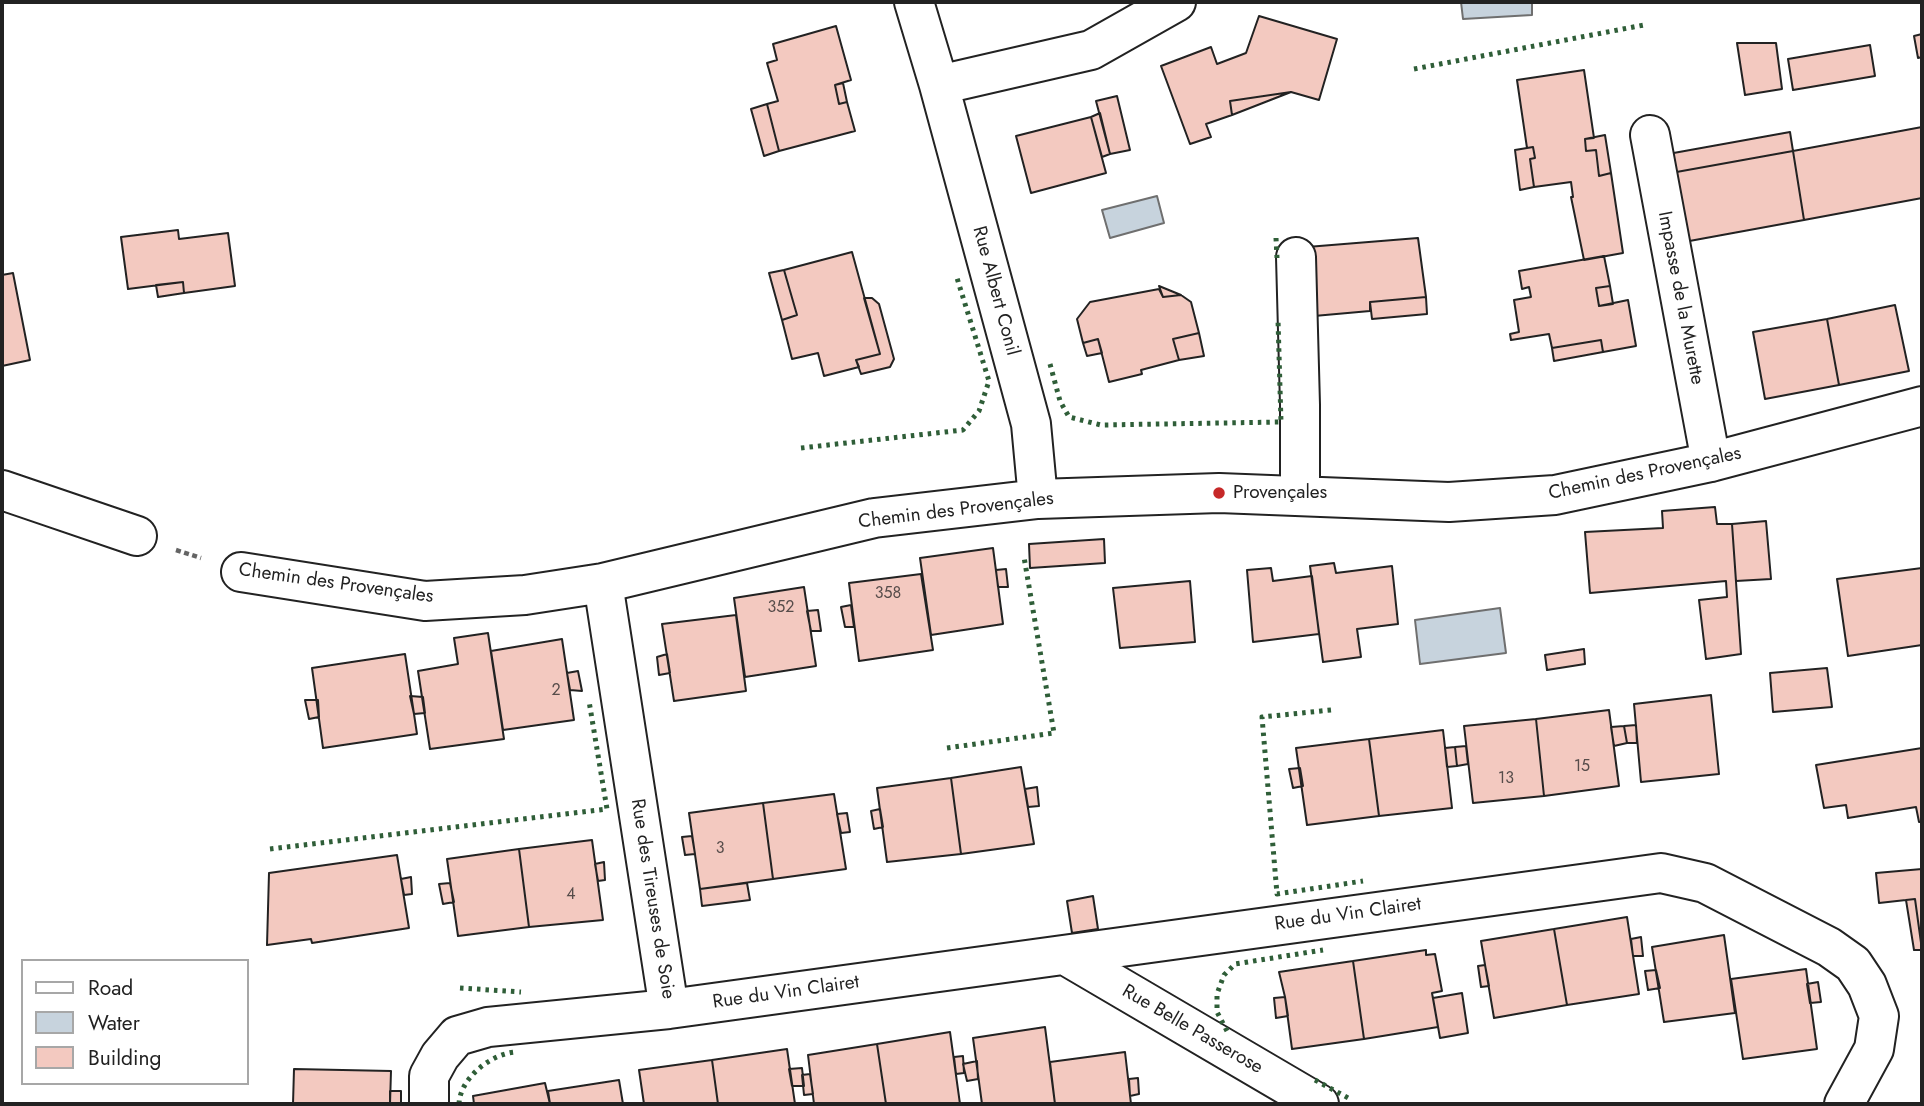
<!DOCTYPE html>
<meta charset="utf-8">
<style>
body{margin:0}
#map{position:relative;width:1924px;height:1106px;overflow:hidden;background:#fff;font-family:Jost,sans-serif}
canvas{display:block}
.frame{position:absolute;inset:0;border:4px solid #222;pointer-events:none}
.legend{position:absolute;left:21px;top:959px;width:228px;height:126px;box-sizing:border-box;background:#fff;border:2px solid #a7a7a7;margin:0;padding:9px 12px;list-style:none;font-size:21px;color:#222}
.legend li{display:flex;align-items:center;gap:14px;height:35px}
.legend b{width:35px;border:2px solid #a7a7a7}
</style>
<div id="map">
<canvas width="1924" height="1106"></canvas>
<div class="frame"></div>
<ul class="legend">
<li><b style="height:9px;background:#fff"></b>Road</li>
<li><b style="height:19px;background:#c7d3dd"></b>Water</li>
<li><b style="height:19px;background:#f3c9c0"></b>Building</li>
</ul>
</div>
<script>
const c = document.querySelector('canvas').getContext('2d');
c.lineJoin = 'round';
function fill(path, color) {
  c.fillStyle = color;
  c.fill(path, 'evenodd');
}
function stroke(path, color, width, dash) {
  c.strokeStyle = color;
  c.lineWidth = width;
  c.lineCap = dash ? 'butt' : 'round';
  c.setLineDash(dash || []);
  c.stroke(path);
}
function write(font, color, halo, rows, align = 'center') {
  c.font = font + ' Jost,sans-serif';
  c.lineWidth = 5;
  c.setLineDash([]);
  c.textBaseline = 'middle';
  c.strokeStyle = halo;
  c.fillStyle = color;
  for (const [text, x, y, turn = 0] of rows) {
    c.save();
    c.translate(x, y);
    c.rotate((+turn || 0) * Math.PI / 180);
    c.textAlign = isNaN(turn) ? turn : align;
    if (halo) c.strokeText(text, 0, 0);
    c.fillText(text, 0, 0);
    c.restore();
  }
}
const water = new Path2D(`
 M1461,2H1532V15L1463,19Z
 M1157,196L1164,223L1110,238L1102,210Z
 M1500,608L1506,653L1420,664L1415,620Z`);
fill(water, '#c7d3dd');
stroke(water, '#6f6f6f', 2);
const building = new Path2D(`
 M1259,16L1337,39L1319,100L1291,92L1230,101L1232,115L1206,124L1211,137L1190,144L1161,66L1211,47L1217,64L1246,53Z
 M836,26L851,80L835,85L839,104L847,102L855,131L779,151L767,104L778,101L767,63L777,60L773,44Z
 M1922,34V57L1918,58L1914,36Z
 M1737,43H1776L1782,89L1745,95Z
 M1870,45L1875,76L1793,90L1788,59Z
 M1584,70L1594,138L1585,139L1586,151L1596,150L1599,176L1611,173L1623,253L1584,260L1571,197H1573L1571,182L1534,187L1530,159L1535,158L1533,147L1527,148L1517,80Z
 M843,83L847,102L839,104L835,85Z
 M1291,92L1232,115L1230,101Z
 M1117,96L1130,150L1110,154L1096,101Z
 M767,104L779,151L764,156L751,109Z
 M1100,113L1110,154L1102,157L1091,117Z
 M1091,117L1106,173L1031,193L1016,136Z
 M1922,127V198L1804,220L1793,151Z
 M1790,132L1793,151L1671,173L1668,154Z
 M1605,135L1611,173L1599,176L1596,150L1586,151L1585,139Z
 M1533,147L1535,158L1530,159L1534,187L1520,190L1515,150Z
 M1793,151L1804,220L1684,242L1671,173Z
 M178,230L179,239L228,233L235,286L184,293L183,282L128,289L121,237Z
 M1418,238L1426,297L1370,302V311L1314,316L1307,247Z
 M852,252L880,354L856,360L859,367L824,376L818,353L792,359L782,320L797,315L784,270Z
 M1604,256L1610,286L1596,288L1599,306L1628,300L1636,346L1603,352L1601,340L1552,348L1549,334L1511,340L1510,334L1519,332L1514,300L1531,297L1529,287L1522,289L1519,271Z
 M784,270L797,315L782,320L769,273Z
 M13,273L30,360L2,366V275Z
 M183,282L184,293L158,297L156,285Z
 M1159,286L1181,295L1163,297Z
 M1610,286L1613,304L1599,306L1596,288Z
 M1159,289L1163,297L1181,295L1191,302L1199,333L1173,339L1179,360L1141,370L1142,374L1109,382L1098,339L1083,343L1077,319L1090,302Z
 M1426,297L1427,314L1372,319L1370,302Z
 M864,298H872L879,304L894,359L890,367L861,374L856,360L880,354Z
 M1895,305L1909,371L1839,385L1827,319Z
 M1827,319L1839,385L1765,399L1753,332Z
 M1199,333L1204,356L1179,360L1173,339Z
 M1098,339L1102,353L1087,356L1083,343Z
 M1601,340L1603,352L1554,361L1552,348Z
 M1715,507L1717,524H1732L1741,654L1706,659L1699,600L1727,597L1726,581L1590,593L1585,532L1663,528L1662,511Z
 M1766,521L1771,579L1736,581L1732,524Z
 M1104,539L1105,563L1030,568L1029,544Z
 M993,548L1003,624L931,635L920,558Z
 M1334,563L1336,573L1392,566L1398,624L1357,629L1361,657L1323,662L1310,566Z
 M1271,568L1273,581L1312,576L1319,634L1253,642L1247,570Z
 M1922,568V645L1848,656L1837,579Z
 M1006,569L1008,587H998L996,570Z
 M921,574L933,650L859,661L849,583Z
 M1190,581L1195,642L1120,648L1113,588Z
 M804,587L816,666L745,677L734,598Z
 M851,605L854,627H845L841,607Z
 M818,610L821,631H811L807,611Z
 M736,615L746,691L674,701L662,624Z
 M488,633L504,739L430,749L418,671L458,664L454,638Z
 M562,639L574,720L503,730L491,651Z
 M1584,649L1585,664L1547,670L1545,655Z
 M405,654L417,734L323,748L312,668Z
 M667,654L670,673L659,675L657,657Z
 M1827,668L1832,707L1773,712L1770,673Z
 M578,671L582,691L570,690L567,673Z
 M1711,695L1719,774L1641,782L1634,704Z
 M410,696L423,697L425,713L414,714Z
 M305,700H318L319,717L309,719Z
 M1609,710L1619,786L1544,796L1536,719Z
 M1536,719L1544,796L1473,803L1464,726Z
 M1636,725L1637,743H1627L1624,726Z
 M1624,726L1627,743L1614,746L1611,727Z
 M1443,730L1452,808L1379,816L1369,739Z
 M1369,739L1379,816L1307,825L1296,748Z
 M1466,746L1468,764L1457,766L1455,747Z
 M1455,747L1457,766L1447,767L1445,748Z
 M1922,748V822H1919L1916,807L1848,818L1846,805L1824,808L1816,765Z
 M1021,767L1034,844L961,854L951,778Z
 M1300,768L1303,786L1293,788L1289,769Z
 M951,778L961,854L887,862L877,788Z
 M1037,787L1039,806L1028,807L1025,789Z
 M834,794L846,869L773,879L763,803Z
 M763,803L773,879L700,889L689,813Z
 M880,809L883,827L874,829L871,811Z
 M847,813L850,832L841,833L837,814Z
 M692,836L695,854L685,855L682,837Z
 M592,840L603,920L529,927L519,849Z
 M519,849L529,927L458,936L447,859Z
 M397,855L409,928L312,943L311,939L267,945L269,873Z
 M604,862L605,880L598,881L595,864Z
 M1922,869V950L1915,899L1879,903L1876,873Z
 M411,877L412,894L404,895L401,879Z
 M450,883L454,902L443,904L439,884Z
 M747,883L750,900L702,906L700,889Z
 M1093,896L1098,929L1072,933L1067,901Z
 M1915,899L1922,950H1914L1906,900Z
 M1627,917L1639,994L1567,1005L1554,929Z
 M1554,929L1567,1005L1494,1018L1481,941Z
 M1724,935L1735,1013L1664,1022L1652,947Z
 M1641,937L1643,956H1633L1631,939Z
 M1426,950V955L1435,954L1442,991L1432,993L1438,1027L1364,1039L1353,961Z
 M1353,961L1364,1039L1292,1049L1285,997L1279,972Z
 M1485,965L1489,986L1481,987L1478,966Z
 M1806,969L1817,1049L1743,1059L1731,979Z
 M1656,970L1660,988L1648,990L1645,971Z
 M1818,982L1821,1002L1810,1003L1807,984Z
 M1462,993L1468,1033L1440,1038L1433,998Z
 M1285,997L1288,1016L1276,1018L1274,998Z
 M1045,1027L1055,1104H982L973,1038Z
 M950,1032L960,1104H886L877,1044Z
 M877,1044L886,1104H814L808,1055Z
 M787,1049L795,1104H718L712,1060Z
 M1125,1052L1131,1104H1055L1050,1062Z
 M963,1056L964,1073L956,1074L954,1057Z
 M712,1060L718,1104H644L639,1070Z
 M977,1061L978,1079L967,1081L963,1064Z
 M802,1068L804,1086H792L789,1069Z
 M294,1069L391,1071L390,1104H293Z
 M810,1074L813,1094L804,1095L802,1075Z
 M1138,1078L1139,1094L1130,1096L1129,1079Z
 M619,1080L623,1104H550L548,1091Z
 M545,1083L550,1104H474L473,1096Z
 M390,1091H401V1104H390Z`);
fill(building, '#f3c9c0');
stroke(building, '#222', 2);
const minor = new Path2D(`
 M914,2L939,85
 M1650,135L1711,462
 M1296,257L1300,405V496
 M2,490L137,536
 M1038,499L1031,424L939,85L1091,50L1176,2
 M241,572L425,601L525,595L603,583L874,518L1038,499L1219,493L1449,502L1555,495L1711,462L1922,406
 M603,583L669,1009
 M1065,955L1319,1104
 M429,1104V1076L440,1056L457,1036L488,1027L669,1009L1661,873L1705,883L1829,947L1853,964L1867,985L1879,1016L1874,1049L1844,1104`);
stroke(minor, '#222', 42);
stroke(new Path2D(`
 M176,550L201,558`), '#646464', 4.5, [5, 3.5]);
stroke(minor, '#fff', 38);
stroke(new Path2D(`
 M1414,69L1644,25
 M1276,238L1277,258
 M1050,364L1060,401L1069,417L1101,425L1281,422L1278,320
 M801,448L963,430L979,411L989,381L957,278
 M1331,710L1262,717L1277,894L1363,881
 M947,748L1054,733L1024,557
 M270,849L607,809L589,701
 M460,988L521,992
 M1227,1031L1217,1012V994L1224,975L1235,964L1323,950
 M1315,1080L1352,1100
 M459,1104C460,1078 491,1054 515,1052`), '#2f5e38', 5, [3.5, 5]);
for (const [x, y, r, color] of [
 [1219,493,7,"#c62828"]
]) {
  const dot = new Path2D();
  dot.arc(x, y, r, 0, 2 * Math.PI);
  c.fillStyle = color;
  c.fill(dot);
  stroke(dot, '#fff', 2.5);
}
write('16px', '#564c4a', null, [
 ["358",888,594],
 ["352",781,608],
 ["2",556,691],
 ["15",1582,767],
 ["13",1506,779],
 ["3",720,849],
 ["4",571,895]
]);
write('19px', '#222', '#fff', [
 ["Rue Albert Conil",995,291,75],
 ["Impasse de la Murette",1680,298,79],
 ["Chemin des Provençales",1645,474,-12],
 ["Chemin des Provençales",956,511,-7],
 ["Chemin des Provençales",336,584,8],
 ["Rue des Tireuses de Soie",652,899,81],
 ["Rue du Vin Clairet",1348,915,-8],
 ["Rue du Vin Clairet",786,993,-8],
 ["Rue Belle Passerose",1192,1030,30]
]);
write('19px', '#222', '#fff', [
 ["Provençales",1233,493]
], 'left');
</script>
